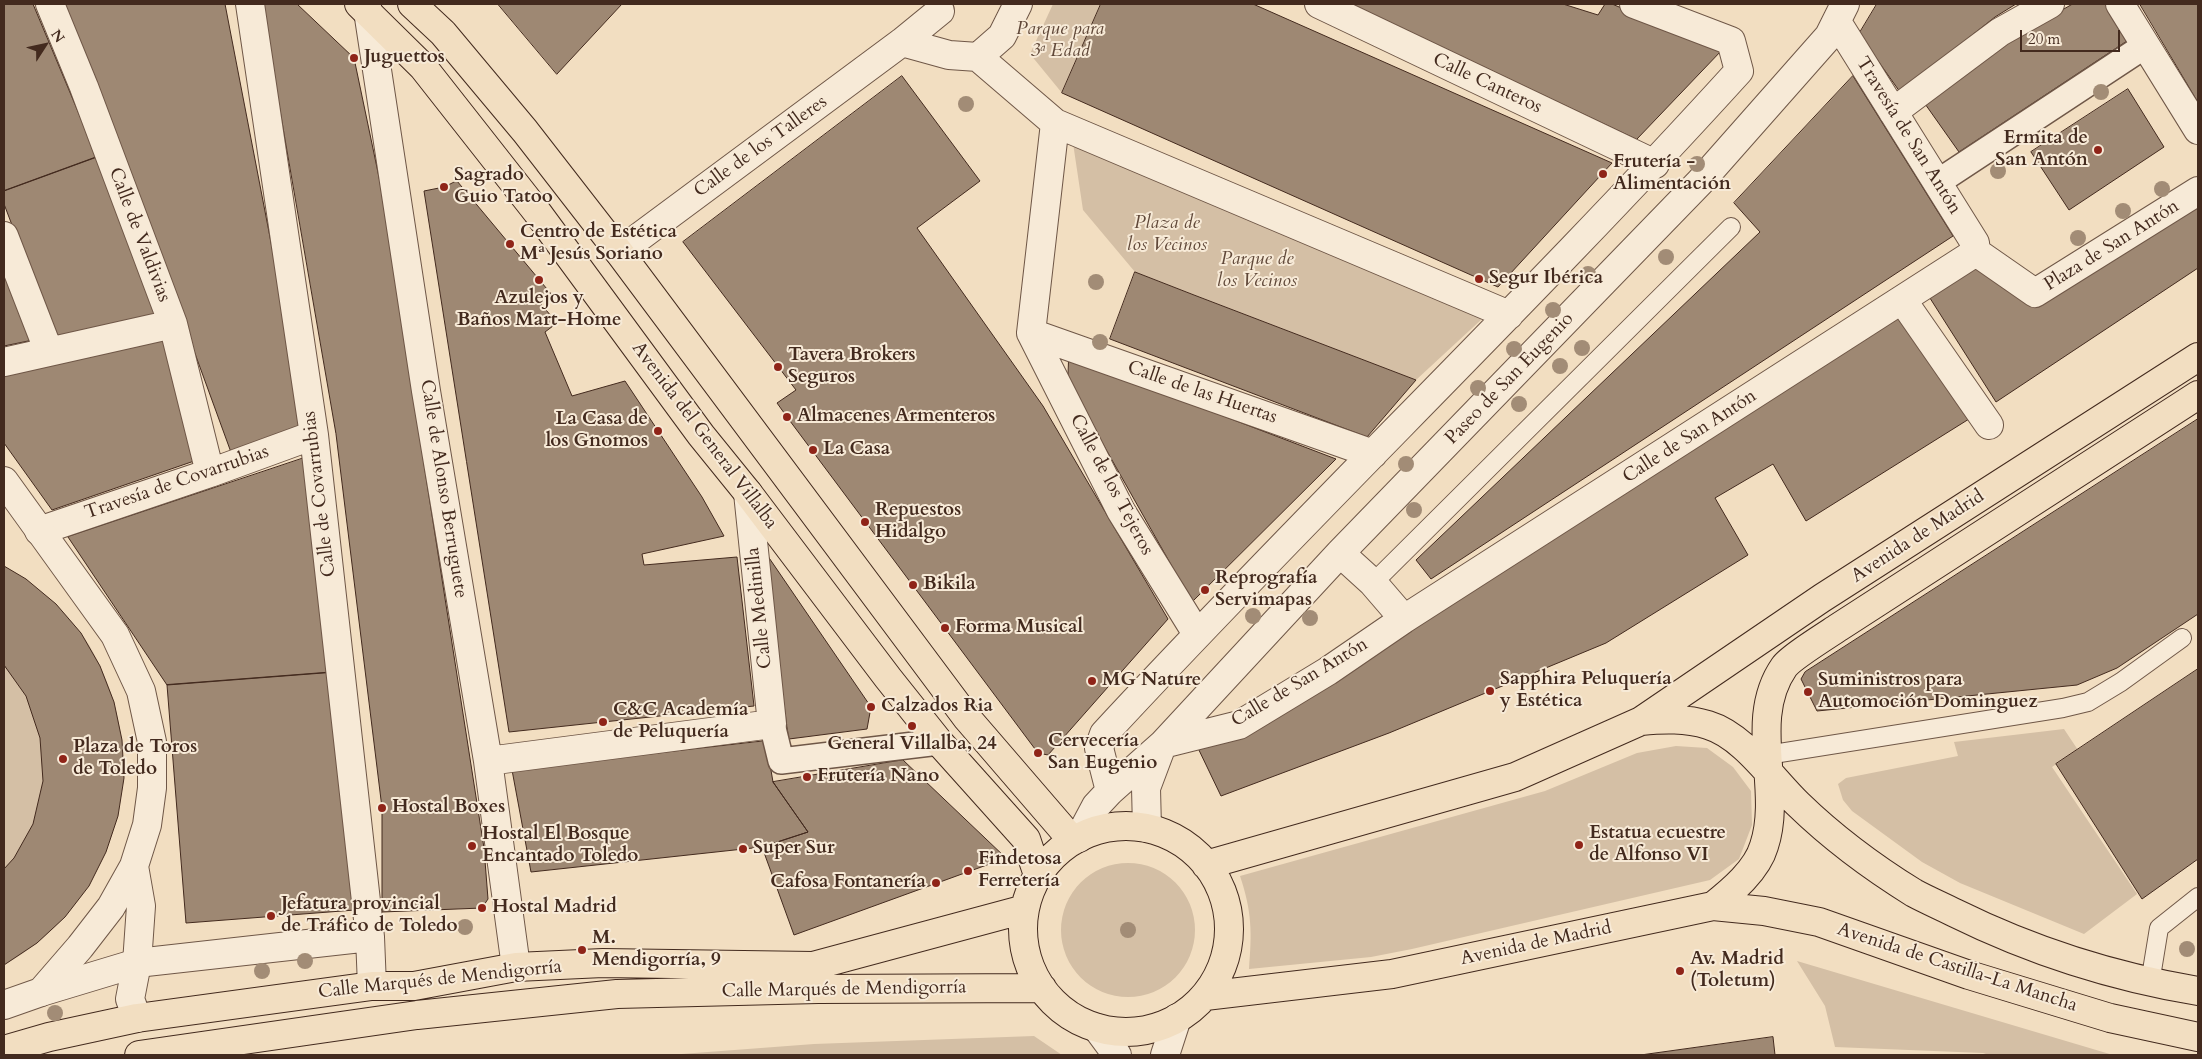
<!DOCTYPE html>
<meta charset="utf-8">
<style>
body{margin:0}
#map{position:relative;width:2202px;height:1059px;overflow:hidden;background:#f2dec1;font-family:Cardo,serif}
canvas{display:block}
.frame{position:absolute;inset:0;border:5px solid #432a1e;pointer-events:none}
.north{position:absolute;left:20px;top:20px;width:50px;height:50px;-webkit-text-stroke:4px #f7ead7;paint-order:stroke;rotate:55deg;font-size:14px;font-weight:700;line-height:20px;text-align:center;color:#432a1e}
.north::after{content:'';display:block;margin:auto;width:18px;height:22px;background:#432a1e;clip-path:polygon(50% 0,100% 100%,50% 72%,0 100%)}
.scale{position:absolute;left:2020px;top:30px;width:100px;height:22px;box-sizing:border-box;border:2px solid #432a1e;border-top:0;padding-left:6px;font-size:15px;line-height:18px;white-space:nowrap;color:#432a1e;-webkit-text-stroke:4px #f7ead7;paint-order:stroke}
</style>
<div id="map">
<canvas width="2202" height="1059"></canvas>
<div class="frame"></div>
<div class="north">N</div>
<div class="scale">20 m</div>
</div>
<script>
const c = document.querySelector('canvas').getContext('2d');
c.lineJoin = 'round';
function fill(path, color) {
  c.fillStyle = color;
  c.fill(path, 'evenodd');
}
function stroke(path, color, width, dash) {
  c.strokeStyle = color;
  c.lineWidth = width;
  c.lineCap = dash ? 'butt' : 'round';
  c.setLineDash(dash || []);
  c.stroke(path);
}
function write(font, color, halo, rows, align = 'center') {
  c.font = font + ' Cardo,serif';
  c.lineWidth = 4;
  c.setLineDash([]);
  c.textBaseline = 'middle';
  c.strokeStyle = halo;
  c.fillStyle = color;
  for (const [text, x, y, turn = 0] of rows) {
    c.save();
    c.translate(x, y);
    c.rotate((+turn || 0) * Math.PI / 180);
    c.textAlign = isNaN(turn) ? turn : align;
    if (halo) c.strokeText(text, 0, 0);
    c.fillText(text, 0, 0);
    c.restore();
  }
}
fill(new Path2D(`
 M1053,4H1101L1062,93L1030,54Z
 M1073,143L1483,318L1416,380L1135,272L1083,210Z
 M4,566C33,583 60,605 80,632C92,647 100,665 107,682C149,789 105,910 4,965Z
 M2064,729L2078,750L2052,767L2137,894L2084,934L1960,883L1922,862L1852,811L1843,800L1838,784L1846,778L1958,756L1954,742Z
 M1676,746L1707,748L1733,767L1751,791L1752,825L1739,859L1710,880L1412,949L1371,957L1249,969C1252,932 1252,912 1240,876L1545,791L1637,753Z
 M1061 930a67 67 0 1 1 134 0a67 67 0 1 1-134 0Z
 M1797,961L2113,1055H1989L1983,1053L1835,1047L1825,1006Z
 M1034,1036L1062,1055H668L814,1044Z`), '#d4bfa5');
const building = new Path2D(`
 M4,4H33L97,157L4,191Z
 M63,4H225L307,429L232,455L97,85Z
 M262,4H297L354,58L380,182L484,848L488,899L482,908L382,912V808L336,434Z
 M498,4H622L557,74Z
 M1101,4H1253L1612,163L1498,287L1062,93Z
 M1351,4H1563L1598,15L1605,4H1612L1722,50L1637,139Z
 M1877,4H2016L1995,17L1900,92L1859,34Z
 M2073,4H2114L2133,37L1959,152L1923,101L2006,42Z
 M2140,4H2198V102Z
 M902,76L980,181L917,228L1043,406L1168,619L1048,755L1038,753L787,417L777,403L796,390L683,242Z
 M1853,76L1953,236L1431,579L1416,560L1760,232L1734,203Z
 M2128,89L2164,147L2069,210L2031,152Z
 M97,157L158,314L55,338L4,204V191Z
 M457,181L552,295L541,304L557,323L545,332L572,396L625,381L702,497L724,536L642,554L644,565L737,557L754,706L509,732L424,191L444,187Z
 M2198,202V268L1996,402L1928,295L1977,265L2033,305Z
 M4,271L33,340L4,346Z
 M1135,272L1194,295L1416,380L1367,437L1110,339Z
 M1907,310L1969,419L1806,521L1773,464L1715,498L1748,555L1606,643L1389,733L1221,796L1197,746Z
 M166,337L200,459L52,510L4,443V373Z
 M1069,357L1336,459L1192,602L1068,382Z
 M2198,419V614L2117,668L2077,685L1817,711L1801,679L1805,672Z
 M313,455L336,672L167,685L68,537Z
 M763,549L871,707L867,729L789,739Z
 M4,566L26,579L56,604L81,633L100,666L114,702L122,740L124,778L118,816L106,852L89,886L65,917L37,943L4,965V869L14,858L33,824L43,781L40,738L26,696L4,665Z
 M2198,669V859L2142,899L2056,764Z
 M336,672L355,910L186,923L167,685Z
 M766,741L773,782L808,832L762,847L531,872L512,770Z
 M903,760L1006,858L794,935L762,847L808,832L773,782Z
 M1773,1037L1775,1055H1641Z`);
fill(building, '#9e8873');
stroke(building, '#432a1e', 1);
const service = new Path2D(`
 M1373,583L1731,227
 M1767,755L2063,708L2088,702L2121,682L2182,638
 M2150,983L2159,928L2198,897`);
const pedestrian = new Path2D(`
 M1938,182L2146,45
 M772,724L781,761L939,742`);
const minor = new Path2D(`
 M50,4L84,87L173,324L210,473
 M250,4L314,435L370,937L372,986
 M1319,4L1655,164
 M2120,4L2198,130
 M368,11L426,391L488,761L516,967
 M1837,22L1975,243L1976,252
 M902,42L949,55L978,57L1055,123L1509,315
 M978,57L1002,36L1018,4
 M1893,112L2000,32L2050,4
 M4,236L49,352
 M619,252L902,42L940,11
 M1976,252L2035,293L2198,191
 M1903,301L1989,425
 M1031,333L1373,454
 M1031,333L1121,511L1197,634
 M1031,333L1055,123
 M4,362L173,324
 M39,531L210,473L314,435
 M1340,553L1373,583L1404,619
 M1163,744L1239,725L1328,671L1404,619L1976,252
 M488,761L772,724L748,493
 M1110,791L1099,748L1104,734C1312,509 1533,298 1739,71L1731,41L1634,4
 M1147,828L1146,788L1161,748
 M1079,838L1096,806L1110,791L1163,744L1340,553L1700,182L1829,36L1845,4
 M41,992L137,963L370,937
 M1097,1028L1117,1055
 M1165,1055L1177,1018`);
const tertiary = new Path2D(`
 M4,481L115,635L141,691L152,742V788L147,825L134,866L111,907L80,947L41,992L4,1005
 M134,866L141,906L137,963L130,999L137,1018`);
const primary = new Path2D(`
 M359,4L423,67L537,212L701,435L748,493L888,678L939,742L1026,839L1038,875
 M412,4L443,33L525,131L619,252L967,718L1073,841
 M1641,721C1663,719 1686,718 1708,725C1744,736 1771,778 1798,804C1833,838 1872,867 1914,893C1927,900 1941,906 1955,913C2032,951 2114,977 2198,991
 M1023 929a103 103 0 1 1 206 0a103 103 0 1 1-206 0Z
 M1206,865L1515,777L1641,721L1822,598L2198,357
 M1713,906L1764,911L1819,922L1969,975L2110,1018L2198,1037
 M1205,996L1392,974L1713,906C1732,891 1757,870 1764,846C1783,789 1747,720 1784,667C1790,658 1827,635 1839,627L2198,395
 M4,1050L49,1037L137,1018L372,986H414L516,967L603,963L813,966L1025,909
 M139,1055L417,1015L617,994L818,989L1042,988`);
stroke(service, '#6f5747', 20);
stroke(pedestrian, '#6f5747', 28);
stroke(minor, '#6f5747', 30);
stroke(tertiary, '#6f5747', 30);
stroke(primary, '#432a1e', 30);
stroke(service, '#f7ead7', 18);
stroke(pedestrian, '#f7ead7', 25);
stroke(minor, '#f7ead7', 28);
stroke(tertiary, '#f7ead7', 28);
stroke(primary, '#f2dec1', 28);
c.fillStyle = '#a28c76';
for (const [x, y] of [
 [2101,92],
 [966,104],
 [1697,164],
 [1998,171],
 [2162,189],
 [2123,211],
 [2078,238],
 [1666,257],
 [1588,274],
 [1096,282],
 [1553,310],
 [1100,342],
 [1582,348],
 [1514,349],
 [1560,366],
 [1478,388],
 [1519,404],
 [1406,464],
 [1414,510],
 [1253,616],
 [1310,618],
 [465,927],
 [1128,930],
 [2187,949],
 [305,961],
 [262,971],
 [55,1013]
]) {
  c.beginPath();
  c.arc(x, y, 8, 0, 2 * Math.PI);
  c.fill();
}
for (const [x, y, r, color] of [
 [354,58,5,"#8f2418"],
 [2098,150,5,"#8f2418"],
 [1603,174,5,"#8f2418"],
 [444,187,5,"#8f2418"],
 [510,244,5,"#8f2418"],
 [1479,279,5,"#8f2418"],
 [539,280,5,"#8f2418"],
 [778,367,5,"#8f2418"],
 [787,417,5,"#8f2418"],
 [658,431,5,"#8f2418"],
 [813,450,5,"#8f2418"],
 [865,522,5,"#8f2418"],
 [913,585,5,"#8f2418"],
 [1205,590,5,"#8f2418"],
 [945,628,5,"#8f2418"],
 [1092,681,5,"#8f2418"],
 [1490,691,5,"#8f2418"],
 [1808,692,5,"#8f2418"],
 [871,707,5,"#8f2418"],
 [603,722,5,"#8f2418"],
 [912,726,5,"#8f2418"],
 [1038,753,5,"#8f2418"],
 [63,759,5,"#8f2418"],
 [807,777,5,"#8f2418"],
 [382,808,5,"#8f2418"],
 [1579,845,5,"#8f2418"],
 [472,846,5,"#8f2418"],
 [743,849,5,"#8f2418"],
 [968,871,5,"#8f2418"],
 [936,883,5,"#8f2418"],
 [482,908,5,"#8f2418"],
 [271,916,5,"#8f2418"],
 [582,950,5,"#8f2418"],
 [1680,971,5,"#8f2418"]
]) {
  const dot = new Path2D();
  dot.arc(x, y, r, 0, 2 * Math.PI);
  c.fillStyle = color;
  c.fill(dot);
  stroke(dot, '#f7ead7', 2);
}
write('italic 19px', '#604839', '#f7ead7', [
 ["Parque para",1060,30],
 ["3ª Edad",1060,52],
 ["Plaza de",1167,224],
 ["los Vecinos",1167,246],
 ["Parque de",1257,260],
 ["los Vecinos",1257,282]
]);
write('bold 19px', '#432a1e', '#f7ead7', [
 ["Juguettos",364,58],
 ["Ermita de",2088,139,"right"],
 ["San Antón",2088,161,"right"],
 ["Frutería -",1613,163],
 ["Alimentación",1613,185],
 ["Sagrado",454,176],
 ["Guio Tatoo",454,198],
 ["Centro de Estética",520,233],
 ["Mª Jesús Soriano",520,255],
 ["Segur Ibérica",1489,279],
 ["Azulejos y",539,299,"center"],
 ["Baños Mart-Home",539,321,"center"],
 ["Tavera Brokers",788,356],
 ["Seguros",788,378],
 ["Almacenes Armenteros",797,417],
 ["La Casa de",648,420,"right"],
 ["los Gnomos",648,442,"right"],
 ["La Casa",823,450],
 ["Repuestos",875,511],
 ["Hidalgo",875,533],
 ["Reprografía",1215,579],
 ["Servimapas",1215,601],
 ["Bikila",923,585],
 ["Forma Musical",955,628],
 ["Sapphira Peluquería",1500,680],
 ["y Estética",1500,702],
 ["MG Nature",1102,681],
 ["Suministros para",1818,681],
 ["Automoción Dominguez",1818,703],
 ["Calzados Ria",881,707],
 ["C&C Academía",613,711],
 ["de Peluquería",613,733],
 ["Cervecería",1048,742],
 ["San Eugenio",1048,764],
 ["General Villalba, 24",912,745,"center"],
 ["Plaza de Toros",73,748],
 ["de Toledo",73,770],
 ["Frutería Nano",817,777],
 ["Hostal Boxes",392,808],
 ["Estatua ecuestre",1589,834],
 ["de Alfonso VI",1589,856],
 ["Hostal El Bosque",482,835],
 ["Encantado Toledo",482,857],
 ["Super Sur",753,849],
 ["Findetosa",978,860],
 ["Ferretería",978,882],
 ["Cafosa Fontanería",926,883,"right"],
 ["Jefatura provincial",281,905],
 ["de Tráfico de Toledo",281,927],
 ["Hostal Madrid",492,908],
 ["M.",592,939],
 ["Mendigorría, 9",592,961],
 ["Av. Madrid",1690,960],
 ["(Toletum)",1690,982]
], 'left');
write('19px', '#432a1e', '#f7ead7', [
 ["Calle Canteros",1487,84,25],
 ["Travesía de San Antón",1908,136,58],
 ["Calle de los Talleres",761,147,-36],
 ["Calle de Valdivias",139,235,69],
 ["Plaza de San Antón",2112,246,-32],
 ["Paseo de San Eugenio",1510,379,-46],
 ["Calle de las Huertas",1202,393,19],
 ["Avenida del General Villalba",704,436,53],
 ["Calle de San Antón",1690,437,-33],
 ["Travesía de Covarrubias",177,483,-19],
 ["Calle de los Tejeros",1111,485,62],
 ["Calle de Alonso Berruguete",443,489,81],
 ["Calle de Covarrubias",320,494,-97],
 ["Avenida de Madrid",1918,537,-33],
 ["Calle Medinilla",760,608,-96],
 ["Calle de San Antón",1300,683,-31],
 ["Avenida de Madrid",1536,944,-12],
 ["Avenida de Castilla-La Mancha",1957,968,18],
 ["Calle Marqués de Mendigorría",440,980,-6],
 ["Calle Marqués de Mendigorría",844,990,-1]
]);
</script>
